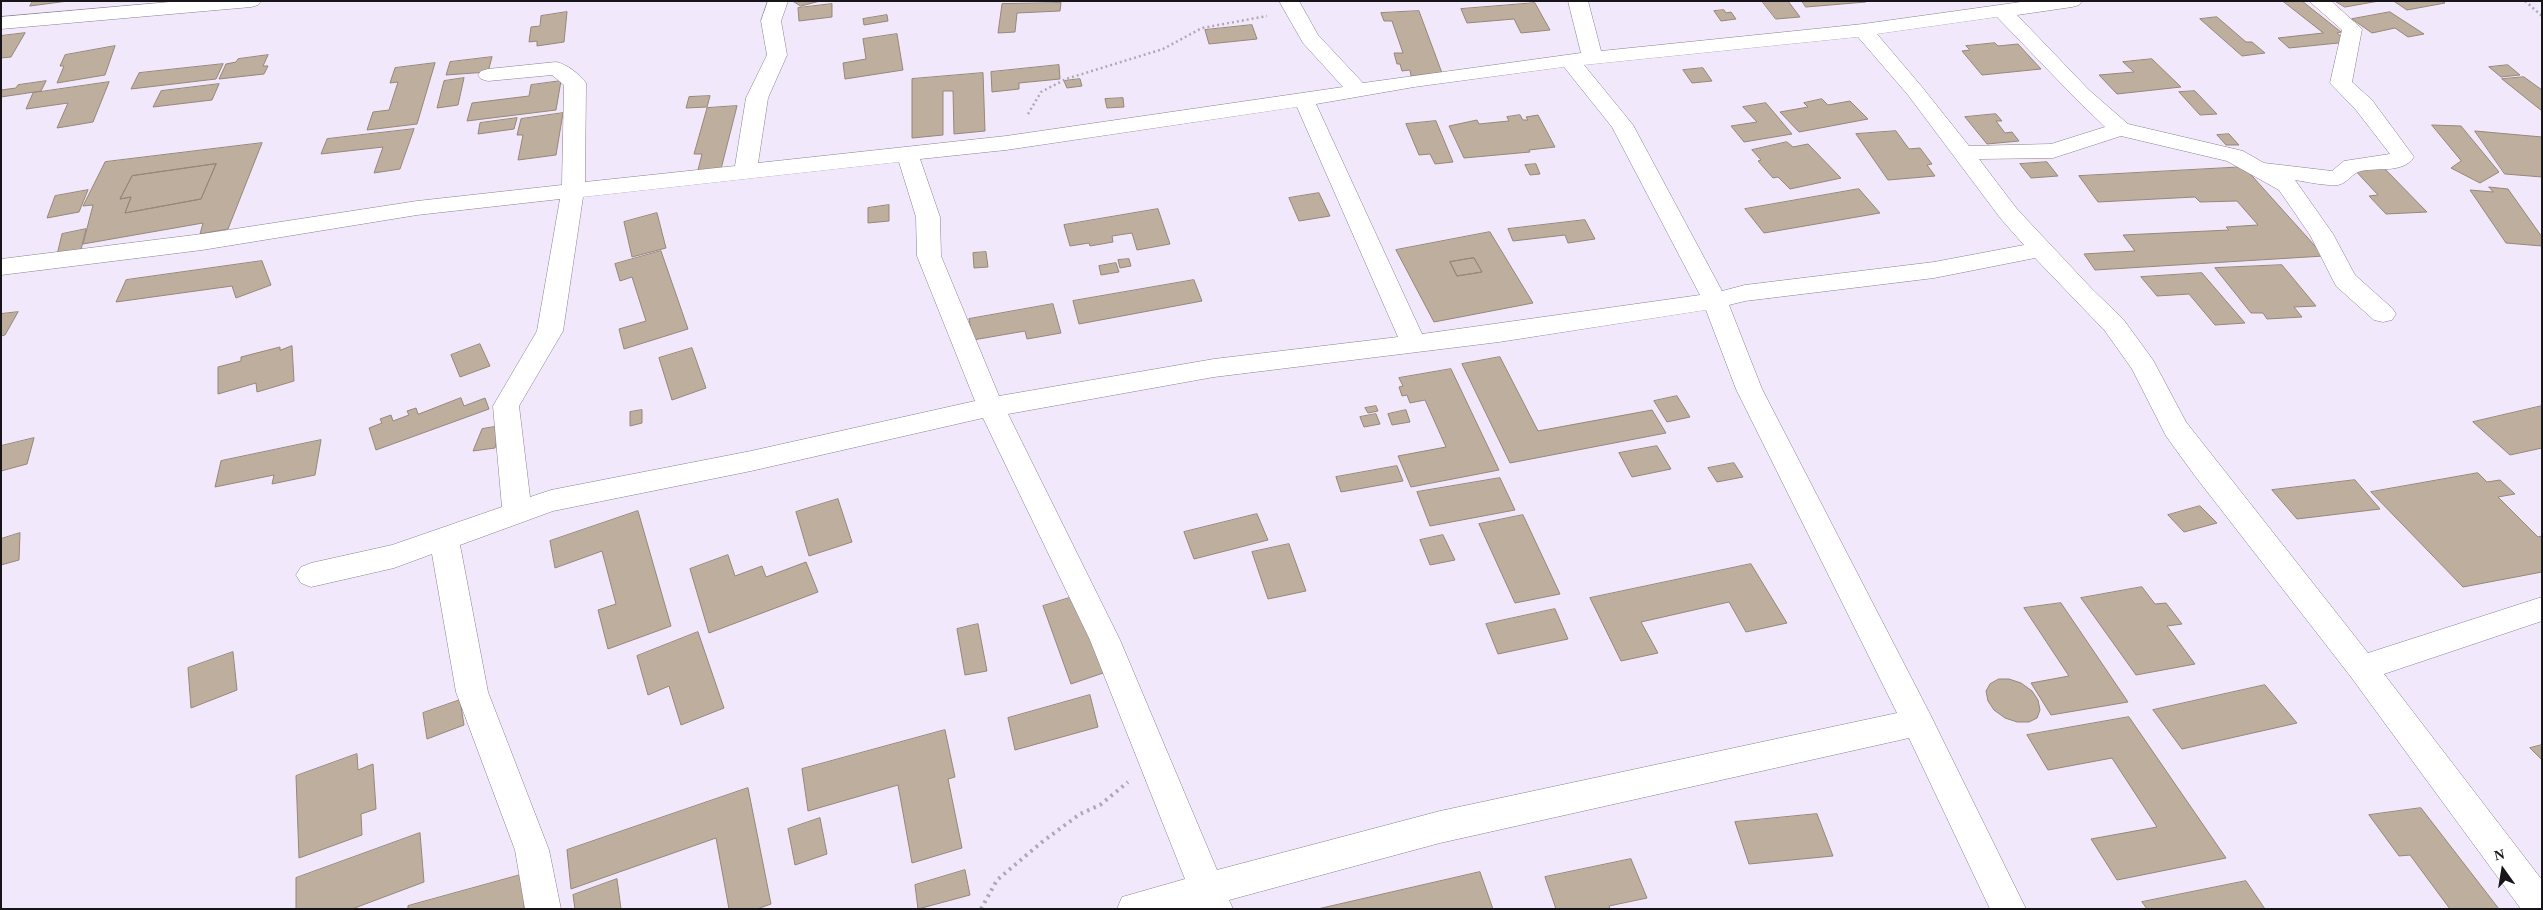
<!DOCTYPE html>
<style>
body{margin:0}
#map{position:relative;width:2543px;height:910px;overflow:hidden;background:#f2e8fb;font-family:Georgia,serif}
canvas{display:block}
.frame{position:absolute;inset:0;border:2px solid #17141a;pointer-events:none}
.north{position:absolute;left:2478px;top:845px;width:50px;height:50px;-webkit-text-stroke:4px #fff;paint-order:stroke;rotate:347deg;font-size:14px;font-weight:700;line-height:20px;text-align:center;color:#17141a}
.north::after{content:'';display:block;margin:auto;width:18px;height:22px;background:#17141a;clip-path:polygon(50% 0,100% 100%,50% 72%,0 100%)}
</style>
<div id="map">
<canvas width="2543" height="910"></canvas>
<div class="frame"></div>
<div class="north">N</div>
</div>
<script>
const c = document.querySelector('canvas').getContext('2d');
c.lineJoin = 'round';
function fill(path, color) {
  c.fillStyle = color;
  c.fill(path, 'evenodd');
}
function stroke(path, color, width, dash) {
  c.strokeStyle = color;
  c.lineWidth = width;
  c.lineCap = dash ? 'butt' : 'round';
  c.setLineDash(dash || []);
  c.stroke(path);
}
const building = new Path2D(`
 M33,1H68L30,6Z
 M793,1H820L801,6Z
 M1762,1H1788L1800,17L1776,19Z
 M1802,1H1865L1866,2L1806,7Z
 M2283,1H2302L2341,32L2337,33L2348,42L2289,48L2278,38L2323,33Z
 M2335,1H2379L2345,7Z
 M2402,1H2442L2445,3L2407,10L2395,2Z
 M1061,3L1060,11L1017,13L1015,32L998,33L1002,4Z
 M1535,3L1550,30L1521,33L1514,19L1467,23L1461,9Z
 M832,4V17L799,21L798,8Z
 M1724,10L1726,13L1731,12L1736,19L1721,21L1714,11Z
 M1419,11L1442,73L1411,76L1410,70L1402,71L1400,64H1397L1394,53H1403L1392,21H1384L1381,13Z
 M567,12L564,42L537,46V41L529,42L531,27L540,26L541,16Z
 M2390,12L2424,34L2408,37L2395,28L2372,33L2352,19Z
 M887,15L888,21L864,25L863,19Z
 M2217,17L2246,42H2252L2265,53L2242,56L2200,19Z
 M1252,25L1257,39L1209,44L1205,30Z
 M25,33L11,57L1,58V36Z
 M897,34L903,70L845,79L843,63L866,59L863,39Z
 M1995,43L1998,46L2018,44L2041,69L1982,75L1962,51L1970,50L1966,46Z
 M115,46L105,75L57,83L64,66H60L65,55Z
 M268,55L263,66H268L264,74L219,79L226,64L236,62L238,59Z
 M492,57L488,72L446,75L450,62Z
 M2152,59L2181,87L2117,94L2099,75L2134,72L2123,62Z
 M435,63L417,124L367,130L373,112L389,110L398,82L390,83L395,68Z
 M223,64L216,79L131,89L139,73Z
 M1059,65L1060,79L1019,83V89L992,92L991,72Z
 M2508,65L2520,75L2501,77L2489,67Z
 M1703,68L1712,81L1692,83L1683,70Z
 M983,73L985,131L954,134L953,91H943V135L912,138V79Z
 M2524,77L2542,90V111L2502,79Z
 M464,78L458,105L437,108L444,81Z
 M1080,79L1082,86L1067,88L1064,81Z
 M46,81L41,91L1,97V90L16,88L18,85Z
 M561,81L556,110L467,121L472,103L529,96L531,85Z
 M109,82L93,122L57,128L68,103L26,109L33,93Z
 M219,84L212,100L153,107L161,91Z
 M2195,91L2217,114L2200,115L2179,92Z
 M710,96L707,107L686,108L689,97Z
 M1123,98L1124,107L1107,108L1105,99Z
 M1822,99L1828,105L1850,101L1868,119L1799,132L1780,112L1808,107L1804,103Z
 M1766,103L1792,134L1744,142L1731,126L1757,122L1743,107Z
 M737,106L721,169L698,170L702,154H694L707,108Z
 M563,113L556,155L518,160L523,135H517L521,119Z
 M1996,114L2002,121H1996L2005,133L2012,132L2019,141L1987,144L1965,117Z
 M1520,115L1523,120H1528L1526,117L1538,115L1555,147L1529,150L1530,152L1464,158L1449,126L1477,120L1479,124L1509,121L1507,117Z
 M517,118L514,129L478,134L480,123Z
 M1436,121L1453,162L1435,164L1430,154L1419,155L1406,124Z
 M2432,125L2461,126L2499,172L2480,183L2451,168L2461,161Z
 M414,129L400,169L374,173L383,147L321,154L327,139Z
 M1896,131L1909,149L1920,148L1932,164L1927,165L1935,176L1888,180L1856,134Z
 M2475,131L2542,137V177L2505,174Z
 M2229,134L2239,145H2226L2217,135Z
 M1787,142L1793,147L1808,144L1841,178L1790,189L1778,177L1773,178L1758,161L1761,160L1752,150Z
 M262,143L228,229L200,234L203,223L83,244L93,205L83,206L105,162ZM216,164L201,199L125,213L131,197L120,199L132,176Z
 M2047,162L2058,176L2031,178L2020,164Z
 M216,164L201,199L125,213L131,197L120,199L132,176Z
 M1536,164L1540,174L1530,175L1525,165Z
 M2244,167L2324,256L2095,270L2084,254L2135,251L2123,235L2229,230L2226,227L2258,225L2237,201L2200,202L2195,197L2098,202L2079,176Z
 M2383,167L2427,212L2386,214L2369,196L2378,195L2353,168Z
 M2489,187L2508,189L2542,237V246L2506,243L2470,190L2493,192Z
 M1859,189L1880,213L1764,233L1745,209Z
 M88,190L79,212L47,218L55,196Z
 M1319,193L1330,216L1299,221L1289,198Z
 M889,205V221L868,223V208Z
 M1158,209L1170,244L1137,250L1132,233L1112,236L1113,242L1090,246L1089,243L1070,246L1064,225Z
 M657,213L666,248L632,257L624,222Z
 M1585,220L1595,239L1568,243L1565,235L1513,241L1508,229Z
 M86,229L80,254L56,259L62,234Z
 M1490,232L1533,303L1434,322L1396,250ZM1474,258L1482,272L1457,276L1450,262Z
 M661,251L688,329L624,349L619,329L646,321L632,277L620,281L615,264Z
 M986,252L988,267L974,268L973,253Z
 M1474,258L1482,272L1457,276L1450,262Z
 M1129,259L1131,266L1120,268L1118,260Z
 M262,261L271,285L236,298L232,286L116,302L126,280Z
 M1116,263L1119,272L1101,275L1099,266Z
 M2282,265L2316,306L2294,307L2302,317L2267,319L2263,313H2251L2215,268Z
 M2202,273L2245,323L2215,325L2189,294L2157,296L2141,277Z
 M1194,280L1202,301L1079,324L1073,301Z
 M1053,304L1061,333L1027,339L1025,331L973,340L969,319Z
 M18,312L5,335L1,336V314Z
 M480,344L490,366L460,377L451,355Z
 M292,346L294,381L257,392L256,383L218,394V367L241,361V357L280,347V350Z
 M692,348L706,388L672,400L659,358Z
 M1500,357L1538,431L1652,410L1666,433L1510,463L1462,364Z
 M1451,369L1499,470L1411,487L1398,456L1446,447L1425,400L1410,403L1407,395L1402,396L1399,387L1403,386L1399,378Z
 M1677,396L1690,417L1667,422L1654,401Z
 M461,398L464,406L485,398L489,409L376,450L369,428L382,423L380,419L391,415L393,421L409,415L407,411L416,408L418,414Z
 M1376,406L1378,411L1368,413L1365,408Z
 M2542,406V448L2510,455L2473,422Z
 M642,410V423L630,426V412Z
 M1406,410L1410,422L1392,425L1388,414Z
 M1376,414L1380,424L1364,427L1360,417Z
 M500,426L495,448L473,451L482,429Z
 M34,438L27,464L1,471V446Z
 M321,440L315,475L272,484L274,475L215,487L221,461Z
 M1657,446L1671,469L1632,477L1619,453Z
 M1734,463L1743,477L1717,482L1708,468Z
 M1397,466L1403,481L1341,492L1336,477Z
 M2478,473L2487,482L2500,480L2515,494L2498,497L2538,537L2542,536V572L2463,587L2371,492Z
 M1500,478L1515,510L1430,526L1417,492Z
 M2355,480L2380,509L2297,519L2272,490Z
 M838,499L852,542L809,556L796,512Z
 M2200,506L2217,523L2184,532L2168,515Z
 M638,511L671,626L608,649L598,610L616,604L602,551L555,568L550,541Z
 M1257,514L1268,540L1194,559L1184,532Z
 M1523,515L1560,594L1515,603L1479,524Z
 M20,533L19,560L1,565V539Z
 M1443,535L1455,560L1430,565L1420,540Z
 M1289,544L1306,591L1268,599L1252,552Z
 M728,555L735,576L762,566L766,577L806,562L818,592L709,633L690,569Z
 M1751,564L1787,623L1746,632L1729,602L1641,622L1658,653L1621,661L1590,598Z
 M2142,587L2155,604L2166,603L2182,624L2167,626L2195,664L2136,675L2081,598Z
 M1079,595L1109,671L1071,684L1043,606Z
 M2061,603L2128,702L2051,715L2031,683L2069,676L2024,608Z
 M1555,609L1568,639L1498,654L1486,624Z
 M978,624L987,671L965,675L957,629Z
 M698,632L724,708L681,725L669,686L648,695L637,656Z
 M233,652L237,690L191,708L188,668Z
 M1999,679H2009L2021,683L2032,691L2038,700L2040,710L2037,718L2029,722H2017L2005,718L1994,710L1988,701L1986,691L1990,684Z
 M2265,685L2297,723L2182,749L2153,710Z
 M1090,695L1098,727L1015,750L1008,718Z
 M460,700L464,725L427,739L423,713Z
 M2129,717L2226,858L2117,880L2091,839L2157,827L2112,758L2048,770L2027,735Z
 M945,730L955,777L948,779L962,848L912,863L898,785L808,811L802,769Z
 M2542,745V760L2530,748Z
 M357,754L358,770L373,764L376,809L361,814L362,835L299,858L296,776Z
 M748,788L771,904L757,909H729L716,838L571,889L567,850Z
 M2421,808L2499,909H2450L2410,855L2399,856L2369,815Z
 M1817,814L1833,856L1749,864L1735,822Z
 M820,818L827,854L795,865L788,829Z
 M420,833L424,882L352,909H296V878Z
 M1631,859L1647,898L1609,906L1610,909H1556L1545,877Z
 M965,870L970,895L918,909L915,885Z
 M1480,872L1493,909H1318Z
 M524,874V909H408V906Z
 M617,879L621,909H575L573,895Z
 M2246,881L2265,909H2147L2142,902Z`);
fill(building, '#bdae9e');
stroke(building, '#968779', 1);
const minor = new Path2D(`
 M181,1H261L258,5L251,7L1,29V17Z
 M768,1H788L781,21L787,55L768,98L758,163L1006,136L1343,87L1303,43L1279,1H1299L1318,35L1363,83L1581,53L1568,1H1588L1601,51L1863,24L2028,1H2082L2079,5L2072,7L2017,15L2089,90L2128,124L2243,151L2264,163L2332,171L2344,161L2390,154L2356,110L2330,83L2342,30L2309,1H2331L2362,29L2352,82L2372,100L2414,157C2402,175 2375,166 2358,172C2351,175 2347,183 2338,185C2325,186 2308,182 2295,180L2333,234L2355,275L2392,308L2396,314L2392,320L2383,322L2374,320L2336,286L2310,235L2279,190L2227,161L2121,136L2053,158L1979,159L2017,209L2092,289L2123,319L2153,360L2186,422L2368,653L2542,597V621L2384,674L2542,880V909H2521L2351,677L2195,476L2166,436L2132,369L2105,331L2035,258L1934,278L1745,301L1729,305L1762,389L1929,712L2026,909H1990L1909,738L1440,843L1229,900L1233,909H1117L1122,897L1185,879L1090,640L983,418L751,471L553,511L460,545L488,692L549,850L561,909H525L515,850L456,692L432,554L394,568L311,587L301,583L296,575L301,567L311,563L392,545L502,507L493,406L537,331L560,199L417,215L202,250L1,275V259L202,234L417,201L562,185L564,85L552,75L488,81L481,79L478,75L481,71L488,69L556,62C567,64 579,74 586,83L585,182L735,166L746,98L767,55L761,21ZM1997,17L2075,98L2105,127L2051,144L1969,146L1922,87L1877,34ZM1858,37L1908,95L2001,219L2024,245L1934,262L1745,285L1722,291L1633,125L1584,65ZM1564,67L1612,127L1700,295L1422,334L1316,104L1414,87ZM1297,107L1398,337L1214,359L999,396L941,256L940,217L920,159L1006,150ZM899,162L916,217L917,256L975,401L751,451L551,490L530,497L519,406L563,331L583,197ZM1706,310L1736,389L1897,713L1440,811L1217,870L1120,640L1008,414L1214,377L1499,342Z`);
stroke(minor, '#898091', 1);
stroke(new Path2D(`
 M2525,1L2542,16
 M1028,114L1041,92L1066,79L1163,49L1202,28L1267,16`), '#b0a8b7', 2.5, [2, 3]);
stroke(new Path2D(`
 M981,909L997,880L1042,842L1080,814L1100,805L1128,782`), '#b0a8b7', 4, [2.5, 4.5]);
fill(minor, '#fff');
</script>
